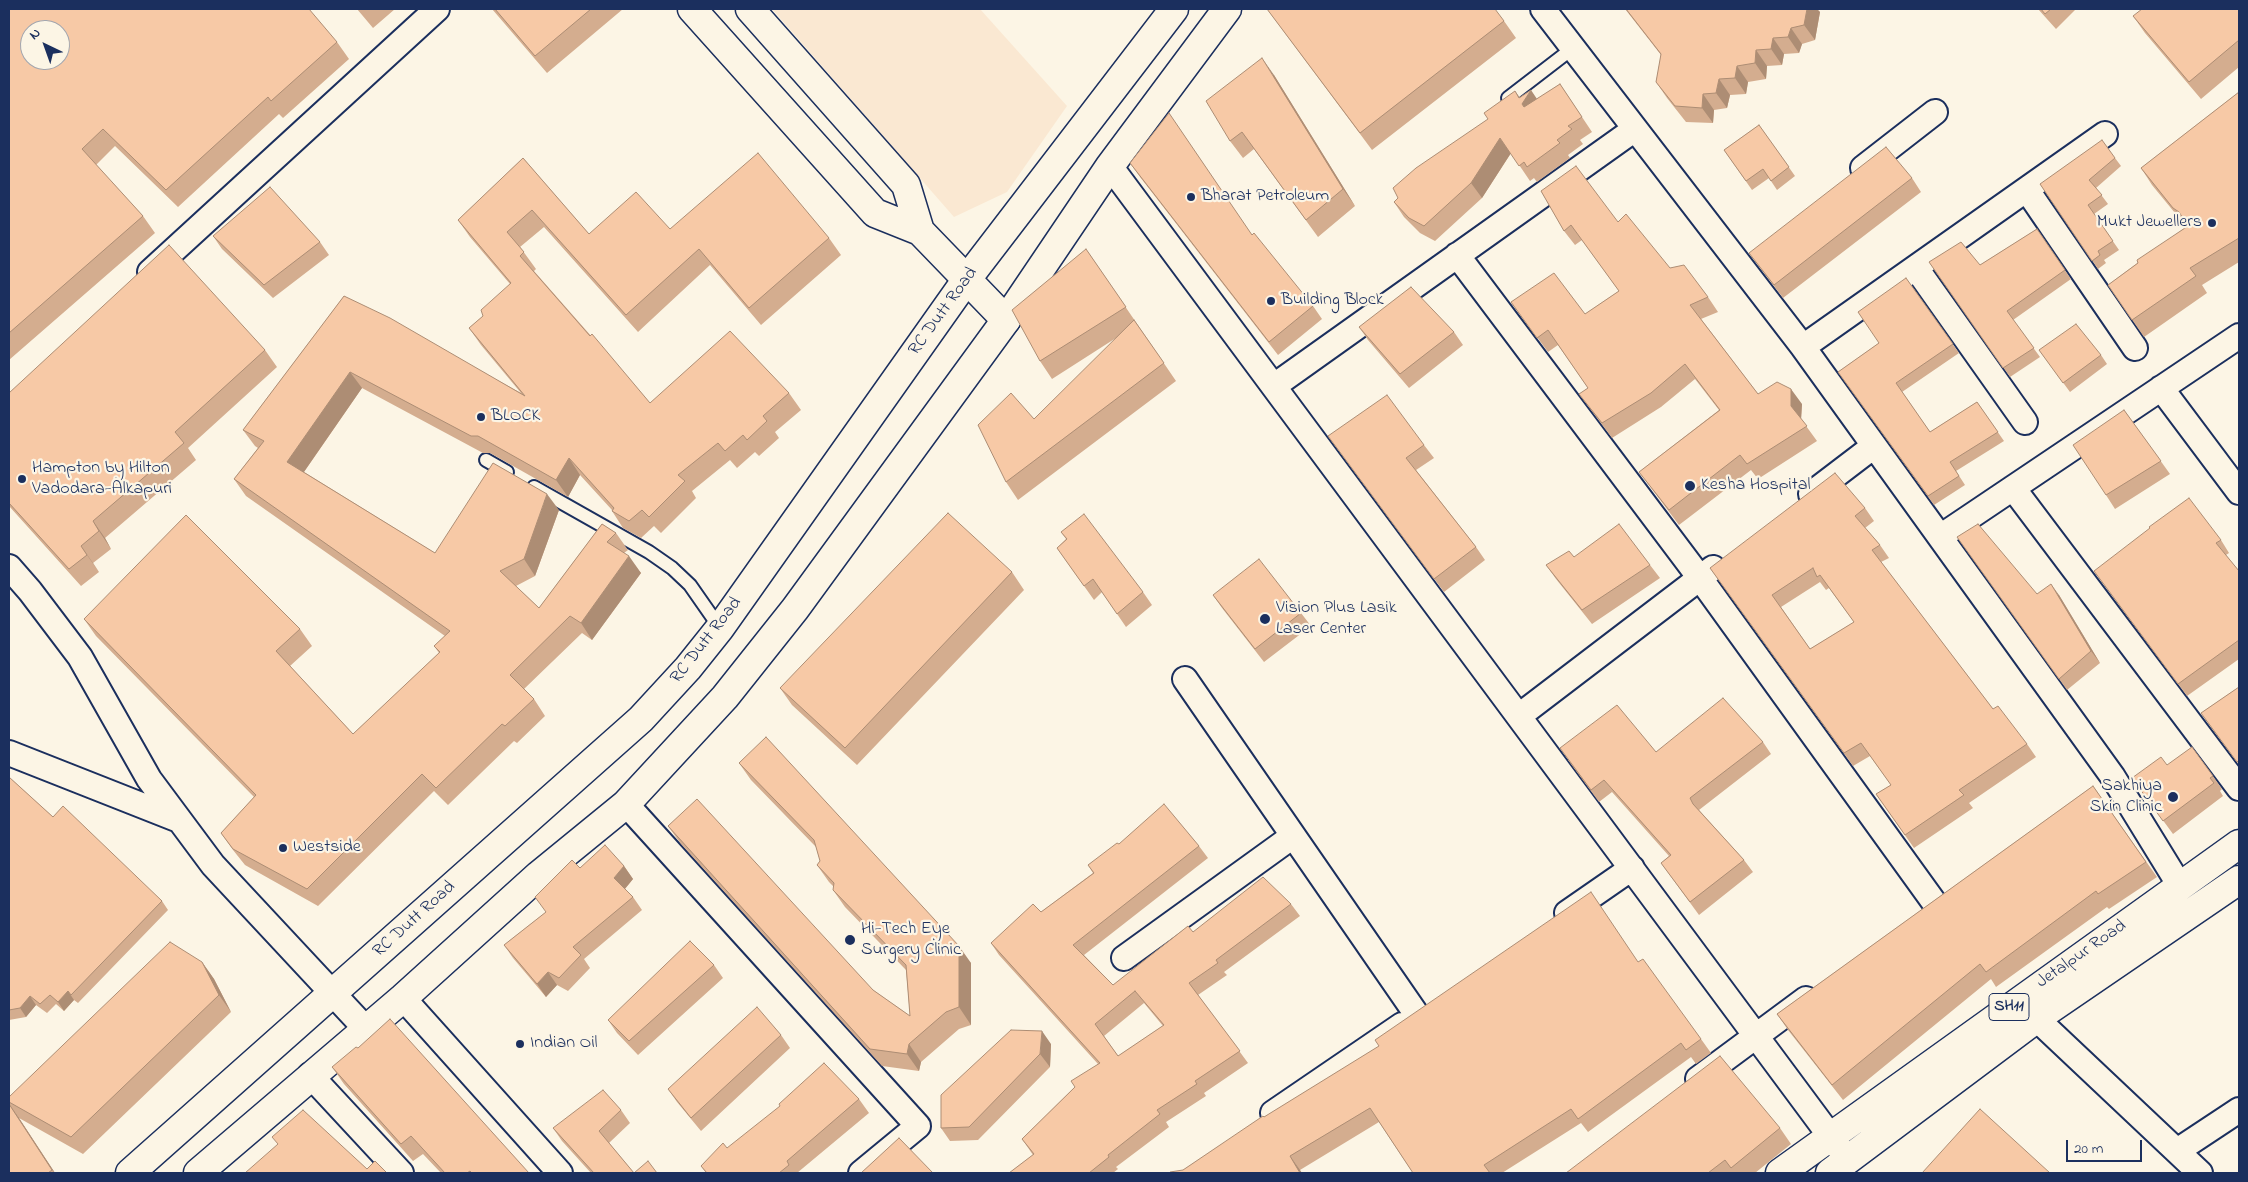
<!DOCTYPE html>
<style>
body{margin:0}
#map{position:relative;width:2248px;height:1182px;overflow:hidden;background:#fcf5e5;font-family:"Indie Flower",sans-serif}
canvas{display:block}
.frame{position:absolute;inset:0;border:10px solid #1b2f5e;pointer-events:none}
.north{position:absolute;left:20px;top:20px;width:50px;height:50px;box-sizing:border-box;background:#fcf5e5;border:1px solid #a2a6af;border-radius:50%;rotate:318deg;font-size:14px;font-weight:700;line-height:20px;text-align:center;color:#1b2f5e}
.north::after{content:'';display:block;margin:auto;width:18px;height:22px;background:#1b2f5e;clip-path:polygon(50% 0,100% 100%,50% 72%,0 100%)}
.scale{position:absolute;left:2066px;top:1140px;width:76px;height:22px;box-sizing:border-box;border:2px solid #1b2f5e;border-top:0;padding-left:6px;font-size:15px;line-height:18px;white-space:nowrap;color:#1b2f5e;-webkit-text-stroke:4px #fcf5e5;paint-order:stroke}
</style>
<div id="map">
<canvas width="2248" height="1182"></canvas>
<div class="frame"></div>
<div class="north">N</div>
<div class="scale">20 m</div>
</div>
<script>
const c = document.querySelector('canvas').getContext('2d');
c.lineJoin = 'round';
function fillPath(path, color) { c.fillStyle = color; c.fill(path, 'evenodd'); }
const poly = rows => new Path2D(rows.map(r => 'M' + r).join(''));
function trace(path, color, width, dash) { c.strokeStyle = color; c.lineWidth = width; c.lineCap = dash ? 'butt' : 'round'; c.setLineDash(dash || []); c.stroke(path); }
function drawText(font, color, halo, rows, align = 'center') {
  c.font = font + ' "Indie Flower",sans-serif'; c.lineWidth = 4.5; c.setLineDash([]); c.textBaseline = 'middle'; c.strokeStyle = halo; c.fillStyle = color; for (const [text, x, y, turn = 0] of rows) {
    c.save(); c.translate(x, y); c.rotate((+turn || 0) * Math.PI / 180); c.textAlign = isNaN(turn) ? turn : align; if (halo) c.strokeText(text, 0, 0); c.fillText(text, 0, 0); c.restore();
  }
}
fillPath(poly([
 [772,9,980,9,1067,106,1007,192,954,217]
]), '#fae8d2');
const service = poly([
 [1508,98,1573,48],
 [486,460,507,472],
 [534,487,649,552,672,568,690,585,720,628]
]);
const minor = poly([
 [1543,9,1803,347,2113,777,2180,886],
 [1110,166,1848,1160],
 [1863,168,1935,112],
 [2027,190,2135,348],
 [1457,255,1700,578,1936,905],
 [1916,268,2025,422],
 [150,272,437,9],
 [1803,347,2105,134],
 [1274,386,1635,129],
 [2161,388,2239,492],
 [2013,488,2239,788],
 [1811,494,1874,446],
 [1940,537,2239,336],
 [9,567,30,591,80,657,149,779,213,865,365,1028],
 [1185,679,1417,1015],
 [1519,716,1713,568],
 [9,753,179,820],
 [626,804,918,1126,861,1173],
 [1567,913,1632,868],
 [1124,958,1293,836],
 [403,998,560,1173],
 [2023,1006,2200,1173],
 [310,1075,401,1173],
 [1698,1079,1806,999],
 [1273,1113,1402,1025],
 [2177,1151,2239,1110]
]);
const tertiary = poly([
 [692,9,875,213,920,231,1006,320],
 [750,9,906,185,920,231]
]);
const secondary = poly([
 [130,1173,641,719,688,668,720,628,967,279,1174,9],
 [198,1173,403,998,539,875,626,804,725,697,795,609,1006,320,1110,166,1227,9]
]);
const primary = poly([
 [1780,1173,2239,844],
 [1830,1173,2037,1018,2239,880]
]);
trace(service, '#1b2f5e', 16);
trace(minor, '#1b2f5e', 28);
trace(tertiary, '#1b2f5e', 31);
trace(secondary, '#1b2f5e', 31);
trace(primary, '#1b2f5e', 31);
trace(service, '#fcf5e5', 12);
trace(minor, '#fcf5e5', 24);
trace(tertiary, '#fcf5e5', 28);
trace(secondary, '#fcf5e5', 28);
trace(primary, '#fcf5e5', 28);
fillPath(poly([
 [9,9,337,42,349,59,283,118,279,114,178,207,115,146,96,165,143,216,155,233,9,360],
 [357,9,395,9,373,28],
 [492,9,623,9,547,73],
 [1267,9,1504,21,1516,38,1372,150],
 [1625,9,1817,9,1820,12,1815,40,1802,44,1799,53,1784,54,1782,65,1767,66,1766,79,1748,82,1746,94,1730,95,1727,108,1714,110,1713,123,1686,122,1667,98,1656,82,1661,55],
 [2038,9,2076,9,2056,29],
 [2239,9,2239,67,2201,99,2145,33,2133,16],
 [1274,75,1355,206,1318,237,1254,149,1243,158,1230,141],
 [1560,84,1592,132,1580,140,1583,144,1568,155,1570,158,1537,182,1534,178,1530,181,1511,153,1482,198,1435,241,1420,233,1404,217,1394,202,1520,98,1537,99],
 [2239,92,2239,262,2202,285,2207,293,2144,337,2108,285,2187,226,2184,224,2152,185,2141,168],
 [1759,125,1795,176,1777,190,1769,178,1752,190,1724,150],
 [523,158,589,234,670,229,829,238,841,255,761,325,710,265,638,332,544,227,520,247,536,269,534,271,650,403,789,393,801,410,775,432,779,438,759,456,755,452,737,468,730,460,692,491,696,498,661,533,654,526,641,538,623,528,612,511,612,510,580,475,568,497,490,453,483,453,362,388,304,472,435,553,559,510,535,576,516,586,539,608,602,524,616,533,628,550,624,553,641,573,592,640,582,633,524,689,534,699,545,716,517,743,514,741,448,805,434,791,318,906,245,865,233,850,221,833,254,797,96,636,84,619,300,629,312,646,290,666,353,734,439,653,434,646,445,636,246,496,234,479,258,448,255,446,243,430,344,296,521,393,481,345,469,328,483,316,510,284,470,237,458,220],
 [2115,158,2121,166,2096,188,2108,204,2094,214,2119,250,2104,260,2106,263,2098,269,2040,184],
 [1130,163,1252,235,1313,306,1322,319,1278,355,1140,177],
 [1912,178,1921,192,1783,298,1749,253],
 [1541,191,1618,222,1670,268,1708,297,1718,312,1701,319,1758,394,1802,404,1801,419,1817,441,1758,479,1751,470,1679,525,1639,472,1719,410,1695,379,1661,407,1612,438,1579,394,1588,388,1558,345,1548,352,1511,302,1585,314,1619,291,1582,240,1575,245,1564,231],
 [2037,229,2071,279,2013,320,2040,357,2010,377,1929,262,1980,265],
 [213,236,320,242,329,255,273,298,222,249],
 [1086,249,1176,381,1018,500,1006,482,1116,338,1052,379,1040,361],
 [1906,278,1959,353,1902,392,1930,432,1977,402,2004,441,1956,471,1965,485,1934,505,1838,372,1879,343],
 [1359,327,1454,332,1463,345,1409,388,1368,340],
 [265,350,277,367,188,448,196,460,105,538,111,549,93,563,99,572,81,586,9,506,9,393],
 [2039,350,2101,355,2107,364,2070,392],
 [2124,410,2170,474,2115,509,2106,495],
 [1328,436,1424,445,1434,458,1416,470,1476,547,1485,560,1444,592],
 [1865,508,1874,521,1865,528,1880,545,1889,558,1881,562,1993,709,2027,744,2036,757,1969,803,1973,808,1914,848,1876,794,1891,785,1870,756,1853,766,1710,568],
 [1820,582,1826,590,1829,588,1854,622,1810,649,1781,607],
 [1061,532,1143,592,1152,605,1126,627,1102,592,1094,600,1057,548,1066,539],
 [1957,537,2037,594,2059,595,2100,663,2067,690],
 [2221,540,2229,553,2226,555,2239,571,2239,659,2187,696,2094,571],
 [1574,557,1650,565,1660,578,1592,624,1556,579,1546,565],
 [1012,572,1024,590,857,765,792,705,780,688],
 [1213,595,1301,613,1311,626,1264,662,1222,608],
 [2239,687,2239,765,2201,713],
 [1763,742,1771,754,1699,810,1744,860,1753,872,1699,915,1661,863,1669,856,1612,792,1599,802,1568,760],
 [739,763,971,963,971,1025,959,1029,921,1062,919,1071,882,1066,681,844,668,826,873,990,910,1016,906,970,845,907,833,890,834,887,829,882,817,865,820,861,816,847,751,780],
 [2167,765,2213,776,2222,789,2220,791,2223,796,2173,834,2132,778],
 [9,777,53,817,162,901,168,910,78,1003,74,1000,64,1011,56,1004,47,1013,36,1005,26,1017,9,1020],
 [2093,786,2157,877,2109,909,2107,907,1996,987,1991,979,1843,1100,1788,1030,1777,1014],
 [1119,844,1199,846,1208,858,1084,955,1113,985,1193,932,1291,904,1300,916,1224,972,1227,975,1198,995,1248,1063,1204,1093,1206,1096,1166,1122,1169,1127,1116,1167,1118,1169,1113,1173,1009,1173,1033,1155,1022,1139,1098,1064,999,955,991,943,1041,912,1093,873,1088,865],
 [1144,1003,1163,1026,1118,1056,1104,1036],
 [624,866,633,879,625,889,633,897,642,910,584,959,590,968,568,991,557,985,546,997,513,958,504,945,546,912,580,868],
 [202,962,214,979,231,1012,83,1154,19,1118,55,1173,9,1173,9,1097],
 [1639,962,1701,1039,1711,1053,1696,1064,1691,1057,1588,1132,1581,1123,1502,1173,1413,1173,1379,1122,1300,1170,1183,1170,1264,1117],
 [714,965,723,978,638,1055,617,1033,608,1020],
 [781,1035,790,1048,701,1131,677,1102,668,1089],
 [1051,1044,1050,1067,978,1140,950,1141,941,1128],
 [332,1067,529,1173,441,1173,423,1154,413,1161,344,1084],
 [859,1099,869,1113,797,1173,706,1173,701,1166,727,1148],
 [621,1110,630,1123,609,1143,634,1173,591,1173,562,1141,553,1128],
 [1780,1128,1791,1144,1755,1173,1566,1173]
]), '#d4ad8f');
fillPath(poly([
 [1807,9,1817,9,1820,12,1815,40,1804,25],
 [1791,28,1802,44,1799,53,1788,37],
 [1773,38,1784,54,1782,65,1771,49],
 [1756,50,1767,66,1766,79,1755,63],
 [1262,58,1274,75,1355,206,1343,189],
 [1737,66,1748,82,1746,94,1735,78],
 [1719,79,1730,95,1727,108,1716,93],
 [1531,90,1541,105,1524,107,1515,91,1523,102],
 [1703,94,1714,110,1713,123,1702,108],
 [1500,138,1511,153,1482,198,1471,183],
 [350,372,362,388,299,479,287,462],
 [1791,389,1802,404,1801,420,1791,406],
 [569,458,580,475,568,497,556,480],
 [547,494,559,510,535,576,524,559],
 [93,521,105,538,111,549,99,531],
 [81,546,93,563,99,572,87,555],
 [629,556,641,573,592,640,581,623],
 [2051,584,2059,595,2100,663,2091,651],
 [624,866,633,879,623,891,614,878],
 [959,946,971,963,971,1025,959,1007],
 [202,962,214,979,231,1012,219,995],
 [548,972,557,985,546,997,537,984],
 [68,991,74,1000,64,1011,58,1002],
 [30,996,36,1005,26,1017,20,1008],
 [1042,1031,1051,1044,1050,1067,1040,1054],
 [909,1044,921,1062,919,1071,907,1054],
 [9,1104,19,1118,55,1173,52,1170],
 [1290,1156,1300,1170,1302,1173,1300,1173]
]), '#ad8d74');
const building = poly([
 [9,9,309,9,337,42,271,101,268,97,166,190,103,129,82,149,143,216,9,333,9,9],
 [30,30,60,30,60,60,30,60,30,30],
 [495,9,591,9,535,56,495,9],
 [1267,9,1495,9,1504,21,1360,133,1267,9],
 [1626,9,1807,9,1804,25,1791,28,1788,37,1773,38,1771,49,1756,50,1755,63,1737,66,1735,78,1719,79,1716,93,1703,94,1702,108,1675,106,1656,82,1661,54,1626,9],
 [2041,9,2051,9,2045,14,2041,9],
 [2142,9,2239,9,2239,40,2189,82,2133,16,2142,9],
 [1262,58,1343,189,1306,220,1242,132,1230,141,1206,101,1262,58],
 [1560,84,1582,117,1568,126,1572,129,1557,140,1560,143,1527,167,1524,162,1519,166,1500,138,1471,183,1424,226,1409,218,1394,202,1398,198,1393,188,1416,168,1488,119,1484,113,1515,91,1519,98,1531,90,1522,104,1524,107,1560,84],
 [2239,92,2239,238,2190,268,2196,276,2132,320,2108,285,2138,263,2137,260,2188,226,2179,212,2173,208,2141,168,2239,92],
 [1169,113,1252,235,1254,233,1313,306,1269,342,1130,163,1169,113],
 [1759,125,1789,167,1771,181,1763,169,1746,181,1724,150,1759,125],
 [2102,140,2115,158,2089,180,2102,195,2088,205,2113,241,2098,251,2100,255,2092,261,2040,184,2102,140],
 [1886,147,1912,178,1774,285,1749,253,1886,147],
 [758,153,829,238,749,308,699,249,626,315,532,210,507,232,524,252,520,256,590,336,592,334,650,403,730,331,789,393,763,416,767,421,747,440,743,435,725,451,718,443,678,475,685,481,649,517,642,510,629,521,612,511,614,508,569,458,556,480,478,436,471,436,350,372,287,462,435,553,493,463,547,494,524,559,500,571,539,608,602,524,616,533,607,542,629,556,581,623,570,616,510,675,534,699,505,726,502,724,436,788,422,774,307,889,233,849,221,833,256,795,84,619,186,515,300,629,276,651,353,734,440,652,434,646,450,631,234,479,264,441,243,430,344,296,390,318,525,396,469,328,483,316,481,310,511,283,458,220,523,158,589,234,636,192,670,229,758,153],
 [1576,166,1618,222,1626,214,1670,268,1684,265,1708,297,1690,305,1758,394,1777,382,1791,389,1791,406,1807,426,1747,464,1740,455,1669,510,1639,472,1720,410,1685,364,1651,393,1602,423,1579,394,1588,388,1548,330,1537,338,1511,302,1554,273,1585,314,1619,291,1571,225,1564,231,1541,191,1576,166],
 [270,187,320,242,264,285,213,236,270,187],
 [2037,229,2065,270,2007,311,2034,348,2003,368,1929,262,1961,242,1980,265,2037,229],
 [169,245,265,350,175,432,184,443,93,521,99,531,81,546,87,555,69,569,9,503,9,393,169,245],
 [1086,249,1126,307,1040,361,1012,310,1086,249],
 [1906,278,1953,344,1896,383,1930,432,1977,402,1998,432,1950,462,1959,476,1928,496,1838,372,1879,343,1858,312,1906,278],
 [1411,287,1454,332,1400,374,1359,327,1411,287],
 [1134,320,1164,363,1006,482,978,425,1011,393,1034,419,1134,320],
 [2076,324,2101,355,2063,383,2039,350,2076,324],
 [1387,395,1424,445,1406,458,1476,547,1434,579,1328,436,1387,395],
 [2124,410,2161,461,2106,495,2073,445,2124,410],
 [1835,473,1865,508,1855,516,1880,545,1872,550,1993,709,1998,706,2027,744,1959,790,1964,795,1905,835,1876,794,1891,785,1861,743,1844,753,1710,568,1835,473],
 [1813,568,1817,577,1820,575,1854,622,1810,649,1772,595,1813,568],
 [2189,498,2221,540,2216,543,2239,571,2239,640,2178,684,2094,571,2150,528,2149,527,2189,498],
 [948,513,1012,572,845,748,780,688,948,513],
 [1084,514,1143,592,1117,614,1093,579,1084,586,1057,548,1067,539,1061,532,1084,514],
 [1619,524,1650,565,1582,610,1546,565,1569,551,1574,557,1619,524],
 [1978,524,2037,594,2051,584,2091,651,2059,679,1957,537,1978,524],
 [1259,559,1301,613,1255,649,1213,595,1259,559],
 [2239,687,2239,760,2237,762,2201,713,2239,687],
 [1723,698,1763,742,1690,798,1693,804,1744,860,1690,902,1661,863,1671,855,1604,780,1591,790,1560,748,1617,705,1656,752,1723,698],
 [766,737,959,946,959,1007,946,1012,909,1044,907,1054,870,1049,668,826,697,799,873,990,910,1016,906,965,833,890,834,883,817,865,820,861,814,840,739,763,766,737],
 [2192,747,2213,776,2210,778,2214,783,2163,821,2132,778,2161,757,2167,765,2192,747],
 [9,777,53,817,63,806,162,901,71,995,68,991,58,1002,50,995,40,1004,30,996,20,1008,9,1010,9,777],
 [2093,786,2146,862,2098,894,2096,891,1986,972,1980,964,1832,1085,1777,1014,2093,786],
 [1164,804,1199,846,1073,945,1113,985,1188,926,1193,932,1263,877,1291,904,1216,960,1218,963,1189,983,1240,1051,1195,1081,1197,1084,1157,1110,1160,1114,1108,1155,1109,1157,1089,1173,1009,1173,1034,1154,1022,1139,1075,1087,1071,1081,1100,1063,991,943,1033,904,1041,912,1094,873,1088,865,1117,843,1119,844,1164,804],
 [1135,991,1164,1025,1118,1056,1095,1024,1135,991],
 [605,845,624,866,614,878,633,897,573,947,581,955,559,978,548,972,537,984,504,945,546,912,535,897,572,860,580,868,605,845],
 [1591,892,1638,962,1643,959,1701,1039,1686,1050,1681,1043,1578,1119,1571,1109,1484,1165,1490,1173,1413,1173,1370,1108,1290,1156,1300,1173,1171,1173,1170,1172,1183,1170,1263,1116,1264,1117,1379,1046,1375,1040,1591,892],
 [690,941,714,965,629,1041,608,1020,690,941],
 [170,942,202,962,219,995,71,1137,9,1102,9,1097,170,942],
 [757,1007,781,1035,691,1118,668,1089,757,1007],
 [390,1019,529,1173,472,1173,470,1171,467,1173,445,1173,411,1136,401,1144,332,1067,356,1047,358,1048,390,1019],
 [1011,1030,1042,1031,1040,1054,969,1127,941,1128,941,1095,1011,1030],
 [1720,1056,1780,1128,1731,1168,1725,1160,1708,1173,1566,1173,1720,1056],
 [824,1063,859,1099,787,1161,789,1165,779,1173,707,1173,701,1166,723,1143,727,1148,780,1106,779,1104,824,1063],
 [603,1090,621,1110,599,1131,634,1173,594,1173,553,1128,603,1090],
 [9,1104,52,1170,48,1173,9,1173,9,1104],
 [1980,1109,2050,1173,1922,1173,1980,1109],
 [303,1110,367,1169,375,1161,387,1173,245,1173,278,1144,272,1137,303,1110],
 [899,1138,933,1173,861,1173,899,1138],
 [648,1161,657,1173,634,1173,648,1161]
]);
fillPath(building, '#f7c9a6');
trace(building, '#ad8d74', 1);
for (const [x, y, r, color] of [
 [1191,197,5,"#1b2f5e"],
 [2212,223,5,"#1b2f5e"],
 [1271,301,5,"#1b2f5e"],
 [481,417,5,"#1b2f5e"],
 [22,479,5,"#1b2f5e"],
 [1690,486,6,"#1b2f5e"],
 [1265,619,6,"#1b2f5e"],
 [2173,797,6,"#1b2f5e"],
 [283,848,5,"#1b2f5e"],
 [850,940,6,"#1b2f5e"],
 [520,1044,5,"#1b2f5e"]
]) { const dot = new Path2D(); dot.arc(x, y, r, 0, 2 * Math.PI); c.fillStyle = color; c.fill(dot); trace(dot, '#fcf5e5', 2); }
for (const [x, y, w] of [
 [2009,1007,40]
]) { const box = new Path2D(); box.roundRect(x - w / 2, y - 13.5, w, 27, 4); c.fillStyle = '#fcf5e5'; c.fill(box); trace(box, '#1b2f5e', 1); }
drawText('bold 16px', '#1b2f5e', null, [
 ["SH11",2009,1007]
]);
drawText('18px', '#1b2f5e', '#fcf5e5', [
 ["Bharat Petroleum",1201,197],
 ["Mukt Jewellers",2202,223,"right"],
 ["Building Block",1281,301],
 ["BLOCK",491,417],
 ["Hampton by Hilton",32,469],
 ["Vadodara-Alkapuri",32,490],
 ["Kesha Hospital",1701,486],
 ["Vision Plus Lasik",1276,609],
 ["Laser Center",1276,630],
 ["Sakhiya",2162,787,"right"],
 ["Skin Clinic",2162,808,"right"],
 ["Westside",293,848],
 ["Hi-Tech Eye",861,930],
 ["Surgery Clinic",861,951],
 ["Indian Oil",530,1044]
], 'left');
drawText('18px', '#1b2f5e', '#fcf5e5', [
 ["RC Dutt Road",944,312,-54],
 ["RC Dutt Road",707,641,-52],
 ["RC Dutt Road",415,920,-42],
 ["Jetalpur Road",2082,955,-35]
]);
</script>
